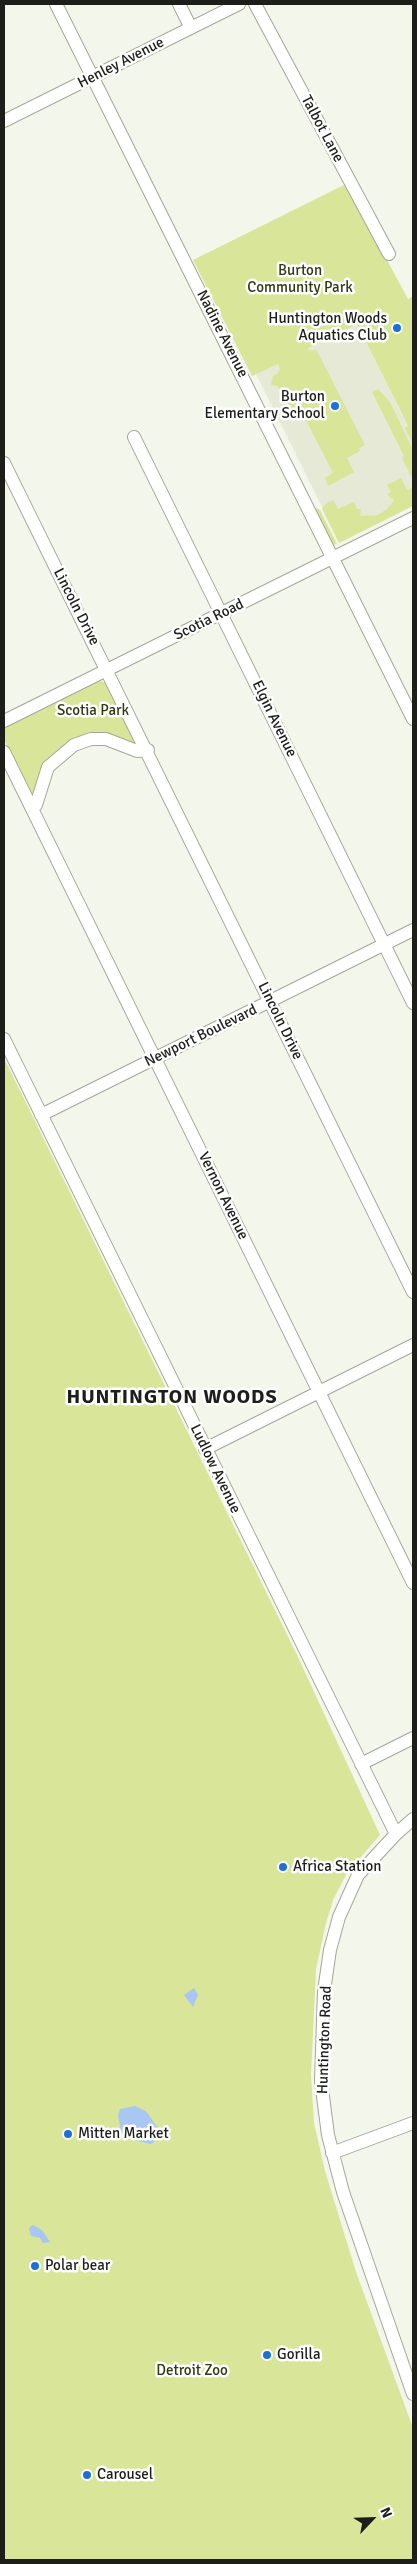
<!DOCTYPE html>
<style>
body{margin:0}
#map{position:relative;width:417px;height:2564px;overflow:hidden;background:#f3f6ea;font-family:Signika,sans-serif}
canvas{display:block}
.frame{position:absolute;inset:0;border:5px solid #1d1e1a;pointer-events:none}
.north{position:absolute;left:347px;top:2494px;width:50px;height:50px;-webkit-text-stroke:4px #fff;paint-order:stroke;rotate:66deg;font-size:14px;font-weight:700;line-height:20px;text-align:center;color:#1d1e1a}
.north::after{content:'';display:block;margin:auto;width:18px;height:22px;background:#1d1e1a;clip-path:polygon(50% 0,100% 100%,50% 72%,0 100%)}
</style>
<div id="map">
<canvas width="417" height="2564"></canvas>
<div class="frame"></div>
<div class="north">N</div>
</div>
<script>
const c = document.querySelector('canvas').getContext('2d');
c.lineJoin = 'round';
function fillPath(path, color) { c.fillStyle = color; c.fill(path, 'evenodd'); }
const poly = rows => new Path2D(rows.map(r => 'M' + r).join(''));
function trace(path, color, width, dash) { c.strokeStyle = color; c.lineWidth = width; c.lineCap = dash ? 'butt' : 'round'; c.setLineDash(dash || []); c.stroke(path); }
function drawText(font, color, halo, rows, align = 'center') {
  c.font = font + ' Signika,sans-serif'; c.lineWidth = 5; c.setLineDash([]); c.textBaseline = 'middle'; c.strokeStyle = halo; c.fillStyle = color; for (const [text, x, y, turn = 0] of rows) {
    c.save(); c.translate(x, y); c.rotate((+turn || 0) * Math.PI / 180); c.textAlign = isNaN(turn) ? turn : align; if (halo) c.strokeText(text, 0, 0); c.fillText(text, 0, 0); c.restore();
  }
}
fillPath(poly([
 [357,324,413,437,413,504,339,541,256,374]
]), '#e5e9d6');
fillPath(poly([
 [346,184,408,299,413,296,413,444,405,428,408,426,357,324,307,349,311,351,316,349,365,445,359,448,360,451,347,458,354,472,328,486,325,478,333,473,303,414,295,417,282,391,277,386,271,385,273,376,277,374,280,369,278,364,252,376,193,260],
 [378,389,390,402,412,448,413,480,402,458,404,456,372,392],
 [401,478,407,490,413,487,413,506,339,543,322,509,324,505,333,500,338,509,354,502,357,509,361,509,360,516,378,515,387,509,394,500,388,496,387,494,391,492,387,485],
 [317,508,320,510,337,544,333,545,315,509],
 [100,681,109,684,135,742,133,744,79,740,34,793,31,793,4,740,4,728],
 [4,1058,297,1655,380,1835,347,1873,333,1900,326,1923,316,1969,311,2075,314,2123,325,2171,356,2272,413,2428,413,2560,4,2560]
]), '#d9e598');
fillPath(poly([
 [194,1988,198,1995,193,2007,184,1995],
 [135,2106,146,2111,157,2127,158,2136,153,2143,150,2144,127,2138,121,2132,118,2115,120,2109],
 [33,2225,42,2230,50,2242,43,2243,40,2238,31,2236,29,2228]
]), '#a8c7f2');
const minor = poly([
 [56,4,413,719],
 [179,4,191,28],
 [255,4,389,254],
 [4,121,239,4],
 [134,437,413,1003],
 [4,463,413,1292],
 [4,721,413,518],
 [4,752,413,1583],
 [32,809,36,805,48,767,74,745,91,739,106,739,137,751,148,750],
 [4,1039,396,1834],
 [41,1115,413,930],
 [205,1449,413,1345],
 [361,1764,413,1738],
 [413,1819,396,1834,358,1875,339,1917,330,1950,324,1991,321,2081,328,2135,343,2192,413,2394],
 [332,2153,413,2123]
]);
trace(minor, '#a4a69c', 14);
trace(minor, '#fff', 12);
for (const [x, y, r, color] of [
 [397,328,5,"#1c70da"],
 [335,406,5,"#1c70da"],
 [283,1867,5,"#1c70da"],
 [68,2134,5,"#1c70da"],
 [35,2266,5,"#1c70da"],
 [267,2355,5,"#1c70da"],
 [87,2475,5,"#1c70da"]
]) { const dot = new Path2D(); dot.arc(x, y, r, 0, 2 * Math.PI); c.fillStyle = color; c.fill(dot); trace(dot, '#fff', 2); }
drawText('15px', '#1d1e1a', '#fff', [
 ["Henley Avenue",121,63,-27],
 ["Talbot Lane",322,129,62],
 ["Nadine Avenue",222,334,63],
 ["Lincoln Drive",76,607,63],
 ["Scotia Road",209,620,-26],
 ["Elgin Avenue",274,719,64],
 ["Lincoln Drive",280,1021,64],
 ["Newport Boulevard",201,1036,-26],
 ["Vernon Avenue",223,1196,64],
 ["Ludlow Avenue",215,1469,64],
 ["Huntington Road",325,2040,-88]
]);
drawText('15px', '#333811', '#fff', [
 ["Burton",300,271],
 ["Community Park",300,288],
 ["Scotia Park",93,711],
 ["Detroit Zoo",192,2371]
]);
drawText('15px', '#1d1e1a', '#fff', [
 ["Huntington Woods",387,319,"right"],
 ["Aquatics Club",387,336,"right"],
 ["Burton",325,397,"right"],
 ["Elementary School",325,414,"right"],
 ["Africa Station",293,1867],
 ["Mitten Market",78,2134],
 ["Polar bear",45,2266],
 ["Gorilla",277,2355],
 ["Carousel",97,2475]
], 'left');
c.letterSpacing = '1px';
drawText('bold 20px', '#1d1e1a', '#fff', [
 ["HUNTINGTON WOODS",172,1398]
]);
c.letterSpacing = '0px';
</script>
